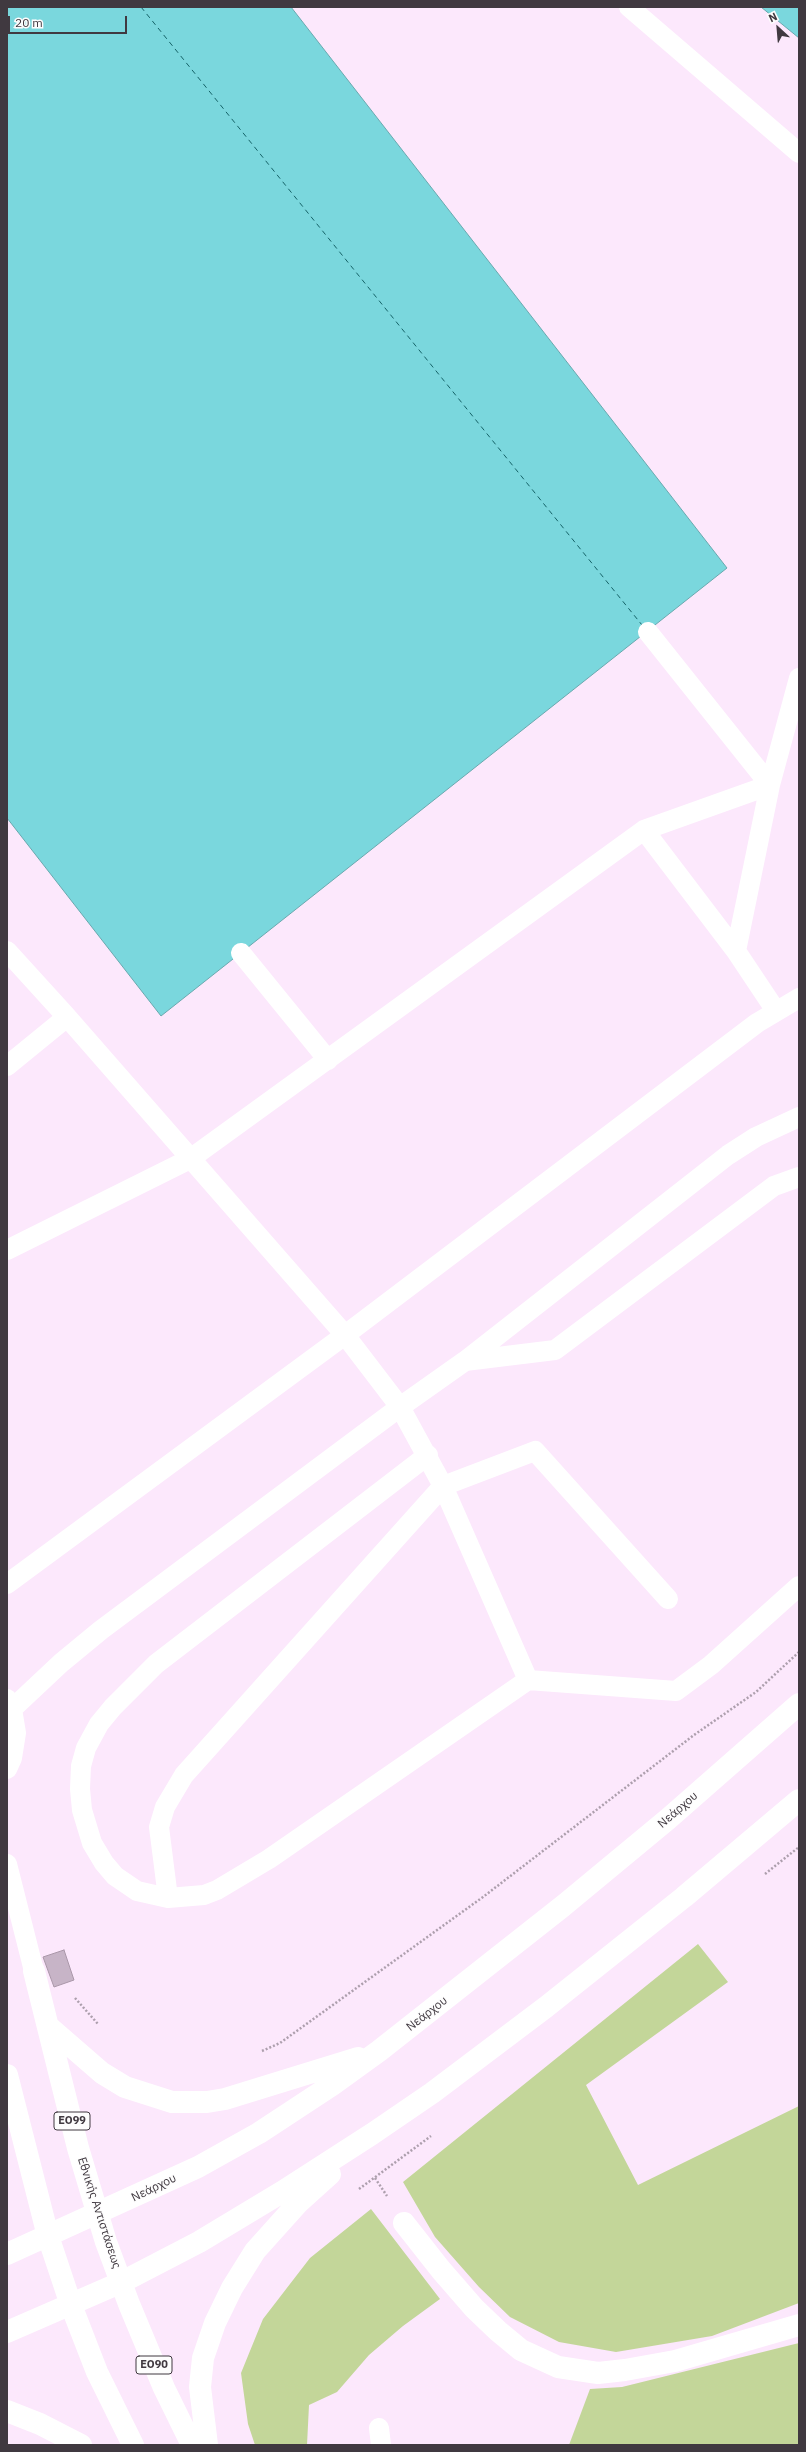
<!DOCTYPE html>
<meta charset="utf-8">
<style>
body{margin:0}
#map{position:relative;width:806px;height:2452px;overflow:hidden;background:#fce8fc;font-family:"IBM Plex Sans",sans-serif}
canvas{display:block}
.frame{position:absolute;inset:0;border:8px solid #403940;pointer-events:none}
.north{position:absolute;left:758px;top:8px;width:40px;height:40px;-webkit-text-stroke:3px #fdfdfd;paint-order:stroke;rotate:334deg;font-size:11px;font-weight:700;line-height:16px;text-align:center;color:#403940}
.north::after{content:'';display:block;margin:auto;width:14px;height:18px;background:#403940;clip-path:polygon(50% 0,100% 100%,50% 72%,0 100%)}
.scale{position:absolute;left:8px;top:16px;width:119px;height:18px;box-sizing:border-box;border:2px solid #403940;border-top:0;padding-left:5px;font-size:12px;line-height:14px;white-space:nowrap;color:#403940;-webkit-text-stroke:3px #fdfdfd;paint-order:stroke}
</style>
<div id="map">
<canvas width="806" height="2452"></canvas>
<div class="frame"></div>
<div class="north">N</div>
<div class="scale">20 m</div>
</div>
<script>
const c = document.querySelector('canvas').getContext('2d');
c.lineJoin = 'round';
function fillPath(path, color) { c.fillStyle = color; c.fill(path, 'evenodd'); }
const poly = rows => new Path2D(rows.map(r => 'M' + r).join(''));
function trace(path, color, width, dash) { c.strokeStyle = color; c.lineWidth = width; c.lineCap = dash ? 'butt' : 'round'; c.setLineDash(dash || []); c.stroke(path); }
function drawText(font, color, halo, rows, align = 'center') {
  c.font = font + ' "IBM Plex Sans",sans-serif'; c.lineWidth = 3; c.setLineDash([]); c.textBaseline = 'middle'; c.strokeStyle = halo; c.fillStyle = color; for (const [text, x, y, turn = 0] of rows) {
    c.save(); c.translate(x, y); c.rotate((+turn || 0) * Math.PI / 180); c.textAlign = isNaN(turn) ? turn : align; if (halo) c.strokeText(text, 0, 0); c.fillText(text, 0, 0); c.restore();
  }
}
fillPath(poly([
 [698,1944,728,1982,586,2085,638,2185,799,2106,799,2303,712,2336,616,2352,559,2342,510,2317,479,2287,435,2237,403,2182],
 [371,2209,440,2299,403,2326,369,2355,337,2392,309,2405,307,2445,255,2445,248,2424,241,2373,263,2319,310,2258],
 [799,2343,799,2445,569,2445,590,2389,622,2387]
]), '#c3d699');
const water = poly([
 [7,7,291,7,727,568,161,1016,7,818,7,7],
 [761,7,799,7,799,38,761,7]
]);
fillPath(water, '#7ad7dd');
trace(water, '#69a8ae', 1);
trace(poly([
 [141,7,642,625]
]), '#156368', 1, [5, 4]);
const building = poly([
 [64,1950,74,1980,54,1987,43,1957,64,1950]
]);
fillPath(building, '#c7b4c7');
trace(building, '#aa97a9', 1);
trace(poly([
 [765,1874,799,1847],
 [75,1998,98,2024],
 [262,2051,280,2043,483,1897,694,1735,756,1692,799,1652],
 [375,2178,387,2196],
 [359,2189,431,2136]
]), '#ad9fad', 2.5, [2, 2]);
trace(poly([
 [629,7,799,153],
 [648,632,770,785],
 [644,830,736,951],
 [7,951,67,1017],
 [241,953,328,1060],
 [776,1011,736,951,770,785,799,678],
 [7,1066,67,1017,345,1335,400,1407,443,1486,184,1775,165,1807,159,1827,168,1898],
 [7,1250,190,1159,644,830,770,785],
 [465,1361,555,1350,774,1186,799,1177],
 [428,1455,156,1664,113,1707,99,1724,86,1748,81,1766,80,1789,82,1810,92,1843,104,1863,115,1876,137,1891,168,1898,204,1895,217,1890,269,1859,528,1680],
 [7,1584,345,1335,757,1023,799,998],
 [668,1599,535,1451,443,1486,528,1680,676,1691,711,1665,799,1586],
 [7,1699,12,1709,16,1733,12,1758,7,1769],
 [12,1709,61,1663,101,1630,400,1407,465,1361,728,1155,756,1137,799,1117],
 [7,1864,34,1971],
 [379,2428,381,2445]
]), '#fff', 20);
trace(poly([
 [404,2223,441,2270,474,2308,498,2331,521,2350,558,2367,598,2373,625,2370,675,2361,799,2325]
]), '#fff', 22);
trace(poly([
 [34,1971,78,2148,106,2242,129,2304,164,2388,192,2445],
 [49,2027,102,2073,125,2087,172,2102,207,2102,225,2099,358,2058],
 [7,2075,48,2236,71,2305,97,2372,133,2445],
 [7,2254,198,2167,259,2133,332,2085,379,2051,563,1906,668,1819,799,1704],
 [7,2332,122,2282,199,2242,282,2192,372,2134,432,2093,546,2007,684,1897,799,1800],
 [7,2411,40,2424,81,2445],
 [207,2445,200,2387,203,2358,215,2323,232,2288,255,2251,299,2202,330,2174]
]), '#fff', 22);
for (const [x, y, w] of [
 [72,2121,36],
 [154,2365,36]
]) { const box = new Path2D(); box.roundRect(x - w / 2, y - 9, w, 18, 3); c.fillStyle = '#fdfdfd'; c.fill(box); trace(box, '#403940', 1); }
drawText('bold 11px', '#403940', null, [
 ["ΕΟ99",72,2121],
 ["ΕΟ90",154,2365]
]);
drawText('12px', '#403940', '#fdfdfd', [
 ["Νεάρχου",678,1810,-41],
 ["Νεάρχου",427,2014,-38],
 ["Νεάρχου",154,2188,-26],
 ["Εθνικής Αντιστάσεως",99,2213,72]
]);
</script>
